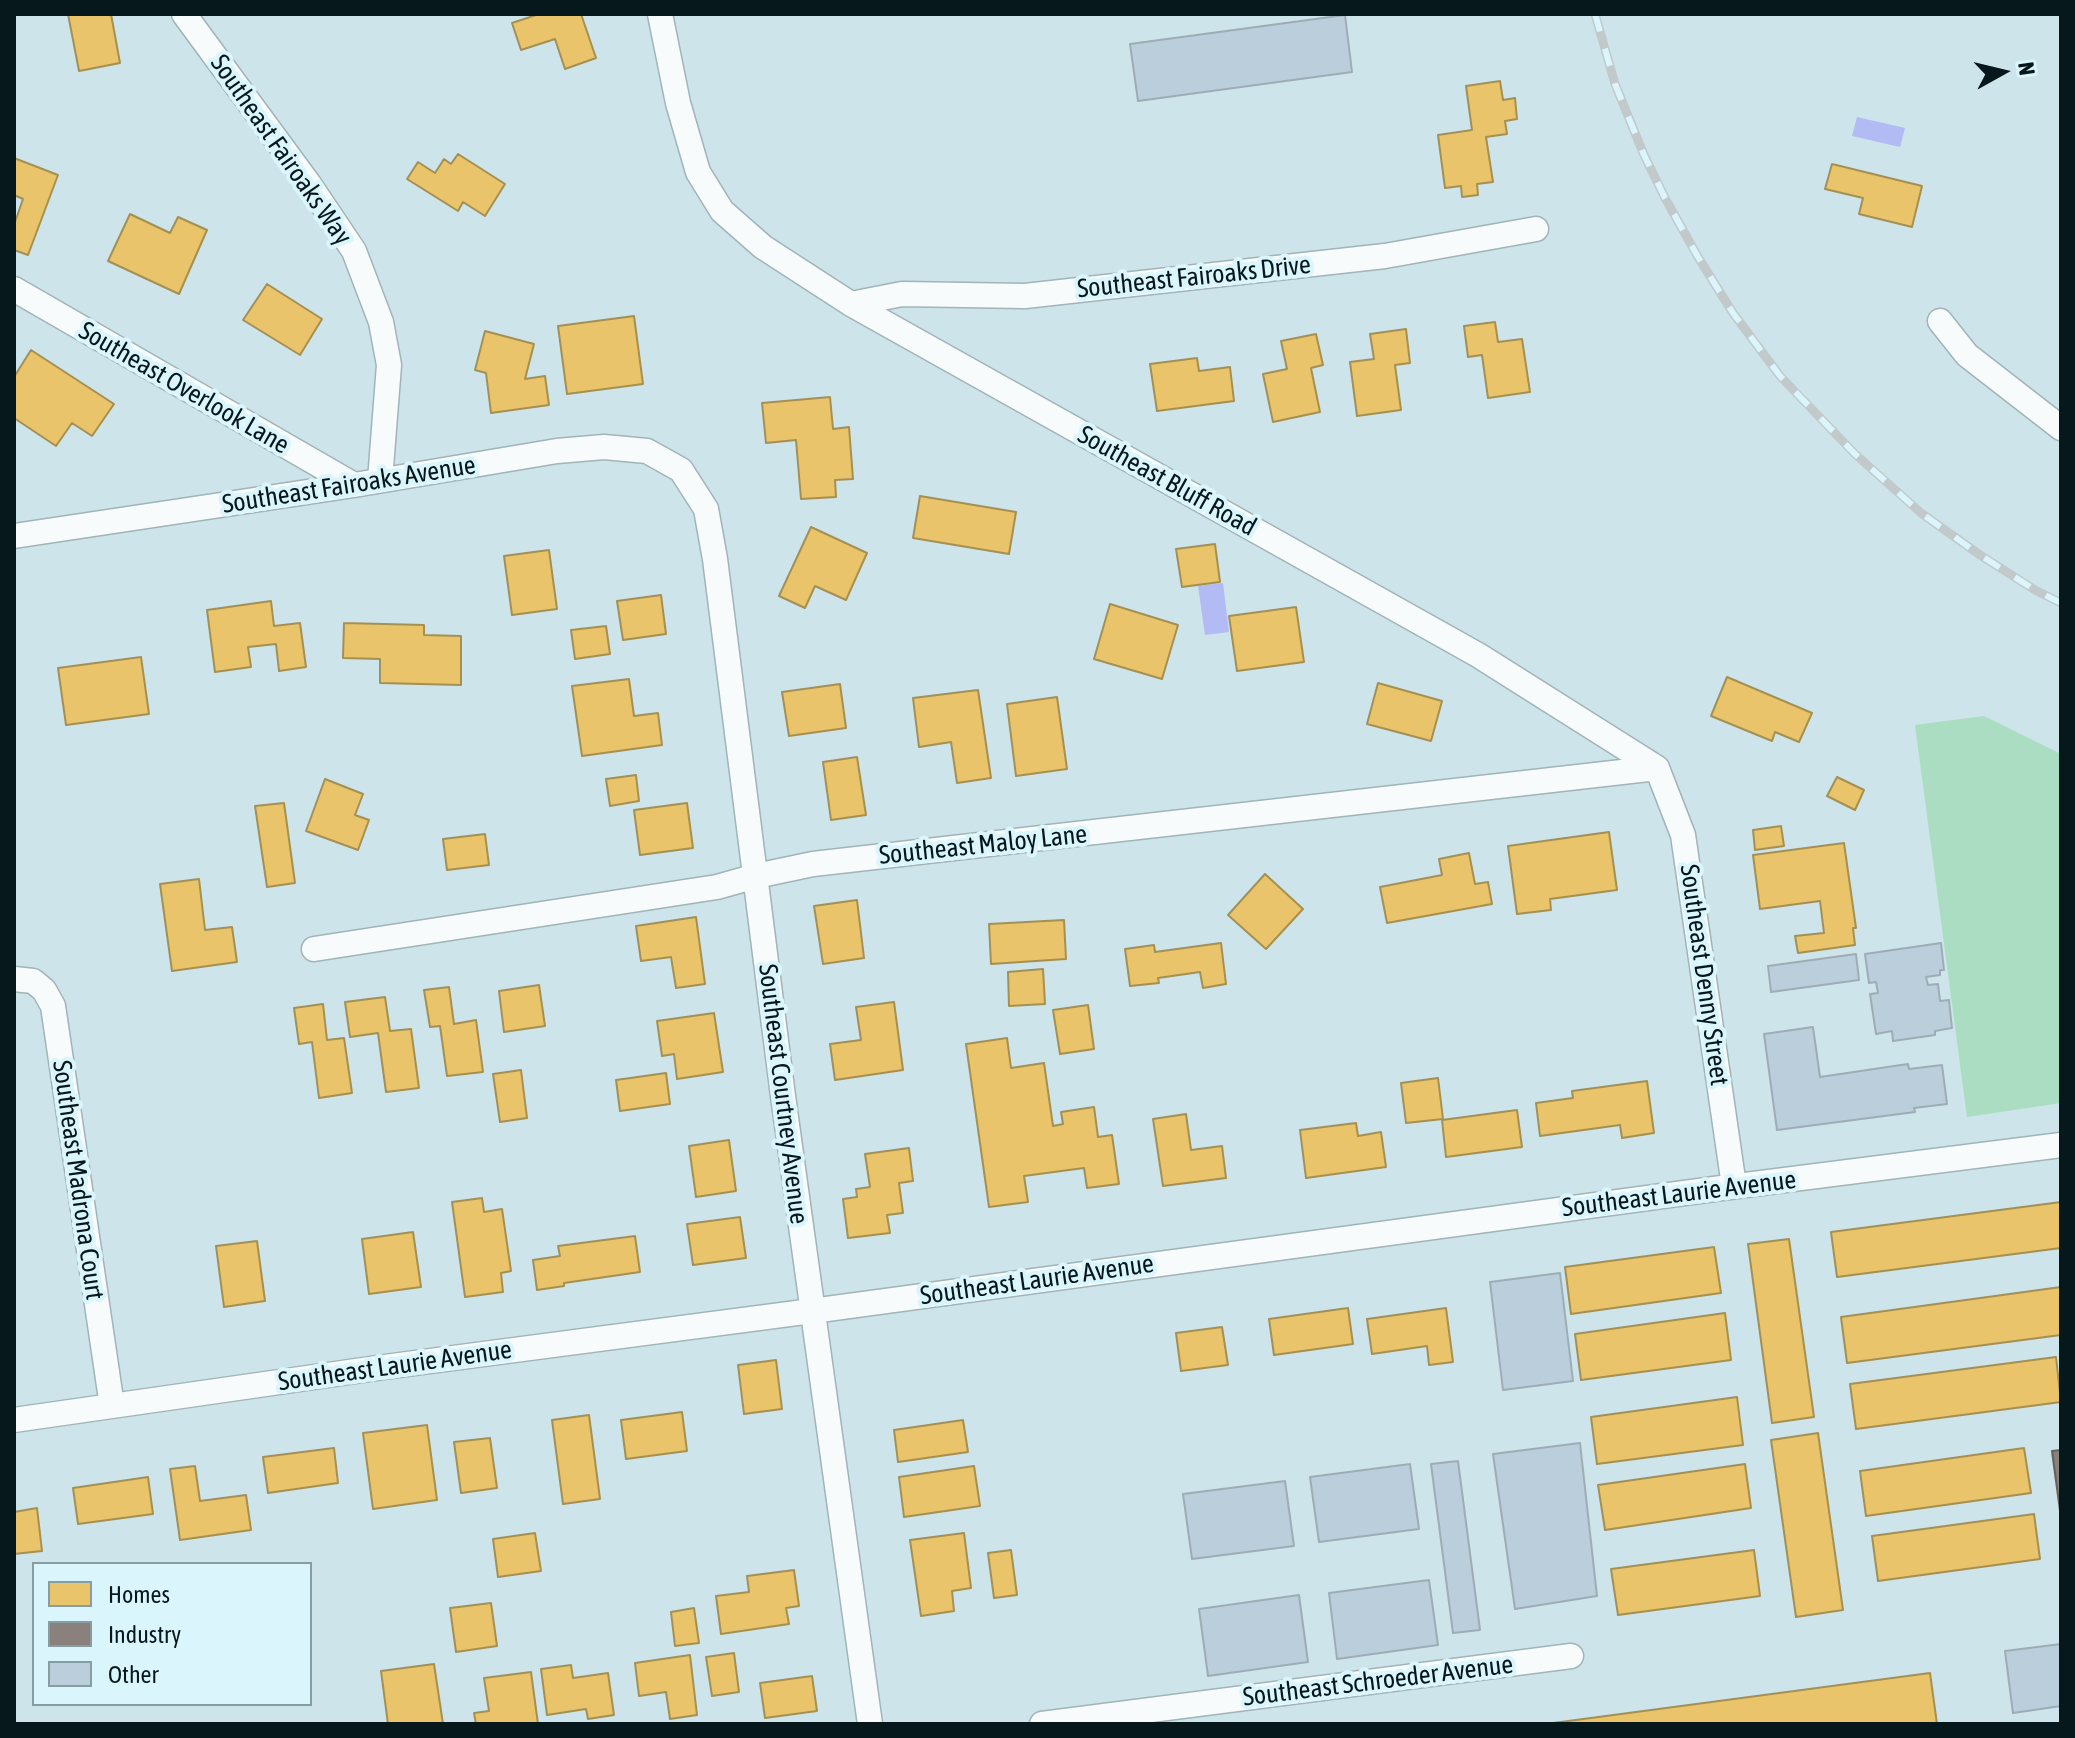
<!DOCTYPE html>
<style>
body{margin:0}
#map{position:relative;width:2075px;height:1738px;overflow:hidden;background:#cde4ea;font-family:"Asap Condensed",sans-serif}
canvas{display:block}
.frame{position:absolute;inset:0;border:16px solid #07181c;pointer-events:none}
.legend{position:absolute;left:32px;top:1562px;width:280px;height:144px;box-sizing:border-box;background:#dbf5fc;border:2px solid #869da2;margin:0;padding:10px 14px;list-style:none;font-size:24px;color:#07181c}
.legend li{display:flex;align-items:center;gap:16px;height:40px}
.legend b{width:40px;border:2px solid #869da2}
.north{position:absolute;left:1963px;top:32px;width:80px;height:80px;-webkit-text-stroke:6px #dbf5fc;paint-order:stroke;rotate:82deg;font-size:22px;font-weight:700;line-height:32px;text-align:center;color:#07181c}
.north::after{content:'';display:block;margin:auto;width:28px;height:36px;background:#07181c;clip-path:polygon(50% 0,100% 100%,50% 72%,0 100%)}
</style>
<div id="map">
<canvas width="2075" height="1738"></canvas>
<div class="frame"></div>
<ul class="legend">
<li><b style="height:22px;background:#e9c46a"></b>Homes</li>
<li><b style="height:22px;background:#8a817c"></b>Industry</li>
<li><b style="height:22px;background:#bacedc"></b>Other</li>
</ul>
<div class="north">N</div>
</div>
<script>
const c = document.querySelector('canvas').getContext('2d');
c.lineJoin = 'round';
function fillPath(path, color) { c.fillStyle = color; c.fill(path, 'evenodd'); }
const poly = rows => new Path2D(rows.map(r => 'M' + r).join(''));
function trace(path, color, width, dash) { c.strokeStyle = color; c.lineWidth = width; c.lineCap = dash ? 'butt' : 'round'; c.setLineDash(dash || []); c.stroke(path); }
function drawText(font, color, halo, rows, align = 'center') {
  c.font = font + ' "Asap Condensed",sans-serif'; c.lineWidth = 8; c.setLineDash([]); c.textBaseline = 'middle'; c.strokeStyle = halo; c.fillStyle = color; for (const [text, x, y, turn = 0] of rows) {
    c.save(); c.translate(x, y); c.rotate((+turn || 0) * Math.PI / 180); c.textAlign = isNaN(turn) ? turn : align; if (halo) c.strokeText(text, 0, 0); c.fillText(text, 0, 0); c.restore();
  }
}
fillPath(poly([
 [1984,716,2061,754,2061,1103,1967,1117,1915,725]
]), '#aaddc2');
fillPath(poly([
 [1857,117,1905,128,1900,147,1852,136],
 [1223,583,1229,632,1205,635,1198,586]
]), '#b2bbf4');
const homes = poly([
 [68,14,111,14,120,63,79,71,68,14],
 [539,14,581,14,596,58,565,69,555,39,521,50,512,23,539,14],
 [1500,81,1503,100,1515,98,1517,119,1505,121,1507,134,1486,137,1493,182,1477,184,1478,195,1462,197,1461,186,1445,188,1438,135,1472,130,1466,86,1500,81],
 [458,154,505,184,485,216,463,202,458,211,407,179,418,162,435,173,444,159,451,164,458,154],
 [14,158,58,175,28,255,14,250,14,225,23,199,14,195,14,158],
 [1832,164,1922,186,1912,227,1859,214,1863,198,1825,189,1832,164],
 [130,214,170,233,178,217,207,230,179,294,108,261,130,214],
 [267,284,322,319,300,355,243,320,267,284],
 [634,316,643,384,567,394,558,326,634,316],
 [1495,322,1498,342,1522,339,1530,392,1488,398,1482,355,1468,357,1464,326,1495,322],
 [1406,329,1410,363,1395,365,1401,410,1357,416,1350,362,1374,359,1370,334,1406,329],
 [485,331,534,344,525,379,545,376,549,405,491,413,486,373,475,370,485,331],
 [1316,334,1323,365,1311,368,1320,412,1273,422,1263,374,1287,369,1281,341,1316,334],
 [31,350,114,404,92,436,72,423,56,446,14,418,14,377,31,350],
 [1197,358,1199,371,1230,367,1234,401,1157,411,1150,364,1197,358],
 [830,397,833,429,849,427,853,479,835,480,836,497,801,499,796,440,766,443,762,403,830,397],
 [920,496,1016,512,1009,554,913,538,920,496],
 [811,527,867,553,846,600,815,586,805,608,779,596,811,527],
 [1215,544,1220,582,1182,587,1176,549,1215,544],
 [549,550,557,609,512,615,504,556,549,550],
 [661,595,666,634,623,640,617,601,661,595],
 [271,601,274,626,300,623,306,667,279,671,276,644,248,647,251,667,215,672,207,610,271,601],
 [1110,604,1178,625,1162,679,1094,659,1110,604],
 [1296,607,1304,662,1237,671,1229,616,1296,607],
 [344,623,424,625,424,635,461,636,461,685,380,683,380,659,343,658,344,623],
 [606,626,610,654,575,659,571,630,606,626],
 [141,657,149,714,66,725,58,668,141,657],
 [1727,677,1812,713,1799,742,1775,732,1772,741,1711,716,1727,677],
 [629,679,634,716,658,713,662,745,582,756,572,686,629,679],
 [1378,683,1442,701,1431,741,1367,724,1378,683],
 [840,684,846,728,789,736,782,692,840,684],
 [978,690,991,778,957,783,951,742,919,747,913,698,978,690],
 [1057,697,1067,769,1016,776,1007,704,1057,697],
 [857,757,866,815,831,820,823,762,857,757],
 [636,775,639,801,610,806,606,779,636,775],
 [1837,777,1864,790,1855,810,1827,796,1837,777],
 [325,779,363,794,355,815,369,820,358,850,306,831,325,779],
 [284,803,295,883,267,887,255,806,284,803],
 [687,803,693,848,640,855,634,810,687,803],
 [1781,826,1784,846,1755,850,1753,830,1781,826],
 [1609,832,1617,890,1550,899,1551,910,1517,914,1508,846,1609,832],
 [485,834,489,865,447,870,443,839,485,834],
 [1844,843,1856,928,1853,928,1855,945,1798,953,1795,936,1824,933,1820,901,1760,909,1753,855,1844,843],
 [1469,853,1475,884,1488,882,1492,904,1387,923,1380,887,1442,875,1439,859,1469,853],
 [1265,874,1303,909,1266,949,1228,915,1265,874],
 [199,879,205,930,232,927,237,962,172,971,160,884,199,879],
 [857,900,864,958,823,964,814,906,857,900],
 [696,917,705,984,676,988,671,957,641,961,636,926,696,917],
 [1064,920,1066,959,991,964,989,924,1064,920],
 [1221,943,1226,984,1203,988,1200,972,1158,978,1159,983,1130,986,1125,949,1154,945,1155,952,1221,943],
 [1043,969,1045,1004,1009,1006,1008,972,1043,969],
 [539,985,545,1026,504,1032,499,991,539,985],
 [449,987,454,1024,476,1020,483,1072,447,1076,440,1026,430,1027,424,990,449,987],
 [385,997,390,1031,411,1029,419,1088,386,1092,378,1033,350,1037,345,1002,385,997],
 [894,1002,903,1070,835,1080,830,1044,861,1040,856,1007,894,1002],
 [323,1004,327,1040,344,1038,352,1093,319,1098,312,1042,299,1044,294,1008,323,1004],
 [1088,1005,1094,1049,1060,1054,1053,1010,1088,1005],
 [714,1013,723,1072,677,1079,674,1054,662,1056,657,1021,714,1013],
 [1007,1038,1011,1068,1044,1063,1053,1126,1063,1124,1061,1112,1094,1107,1098,1137,1112,1135,1119,1184,1087,1188,1084,1168,1024,1176,1028,1202,989,1207,966,1044,1007,1038],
 [521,1070,527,1118,500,1122,493,1074,521,1070],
 [666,1073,670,1104,620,1111,616,1080,666,1073],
 [1438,1078,1443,1119,1406,1123,1401,1083,1438,1078],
 [1647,1081,1654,1133,1622,1138,1620,1125,1540,1136,1536,1103,1573,1098,1572,1091,1647,1081],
 [1517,1110,1522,1147,1446,1157,1442,1120,1517,1110],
 [1186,1114,1191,1150,1222,1146,1226,1178,1163,1186,1153,1119,1186,1114],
 [1356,1123,1358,1136,1381,1132,1386,1167,1306,1178,1300,1130,1356,1123],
 [729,1140,736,1191,696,1197,689,1146,729,1140],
 [909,1148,913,1181,899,1183,903,1213,887,1215,890,1233,848,1238,843,1199,857,1197,856,1189,870,1187,865,1154,909,1148],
 [482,1198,484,1212,502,1209,511,1271,501,1273,503,1292,465,1297,452,1202,482,1198],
 [2061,1202,2061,1248,1837,1277,1831,1232,2061,1202],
 [740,1217,746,1258,693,1265,687,1224,740,1217],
 [413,1232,421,1287,369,1294,362,1239,413,1232],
 [635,1236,640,1272,564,1283,564,1286,537,1290,533,1260,560,1256,558,1246,635,1236],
 [1789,1239,1814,1417,1772,1423,1748,1244,1789,1239],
 [257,1241,265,1301,224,1307,216,1246,257,1241],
 [1714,1247,1721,1293,1571,1314,1565,1267,1714,1247],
 [2061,1287,2061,1335,1847,1363,1841,1317,2061,1287],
 [1348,1308,1353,1344,1274,1355,1269,1319,1348,1308],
 [1446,1308,1453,1362,1429,1365,1427,1346,1372,1354,1367,1319,1446,1308],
 [1725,1313,1731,1360,1581,1380,1575,1334,1725,1313],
 [1222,1327,1228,1365,1181,1371,1176,1333,1222,1327],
 [2056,1357,2061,1402,1856,1429,1850,1384,2056,1357],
 [776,1360,782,1409,744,1414,738,1365,776,1360],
 [1737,1397,1743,1445,1597,1464,1591,1417,1737,1397],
 [682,1412,687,1451,626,1459,621,1420,682,1412],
 [589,1415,600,1499,563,1504,552,1420,589,1415],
 [963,1420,968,1452,898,1462,894,1430,963,1420],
 [427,1425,437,1500,373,1509,363,1433,427,1425],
 [1818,1433,1843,1610,1796,1617,1771,1440,1818,1433],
 [490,1438,497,1488,461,1493,454,1442,490,1438],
 [334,1448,338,1483,268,1493,263,1457,334,1448],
 [2024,1448,2031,1493,1866,1516,1860,1471,2024,1448],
 [1745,1464,1751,1508,1605,1530,1598,1485,1745,1464],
 [195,1466,200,1501,246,1495,251,1530,180,1540,170,1469,195,1466],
 [974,1466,980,1506,904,1517,899,1477,974,1466],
 [148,1477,153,1514,78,1524,73,1488,148,1477],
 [37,1508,42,1551,14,1554,14,1512,37,1508],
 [2034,1514,2040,1559,1878,1581,1872,1536,2034,1514],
 [535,1533,541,1571,498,1577,493,1539,535,1533],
 [964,1533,971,1588,952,1591,954,1611,921,1616,910,1540,964,1533],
 [1011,1550,1017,1595,994,1598,988,1553,1011,1550],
 [1754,1550,1760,1596,1618,1615,1611,1569,1754,1550],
 [794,1570,799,1606,786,1608,789,1624,721,1634,716,1596,749,1592,747,1576,794,1570],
 [491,1603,497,1646,456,1652,450,1608,491,1603],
 [694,1608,699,1643,675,1646,671,1612,694,1608],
 [734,1653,739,1692,712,1696,706,1657,734,1653],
 [690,1655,697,1715,670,1719,666,1692,639,1696,635,1663,690,1655],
 [434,1664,443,1724,388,1724,381,1671,434,1664],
 [571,1665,573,1678,608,1673,614,1715,588,1719,586,1709,547,1715,541,1669,571,1665],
 [531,1672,538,1724,476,1724,474,1713,489,1711,484,1678,531,1672],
 [1930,1673,1937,1724,1553,1724,1553,1723,1930,1673],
 [812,1676,817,1711,765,1718,760,1683,812,1676]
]);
fillPath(homes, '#e9c46a');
trace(homes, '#a59053', 2);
const industry = poly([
 [2061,1450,2061,1518,2052,1451,2061,1450]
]);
fillPath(industry, '#8a817c');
trace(industry, '#63625f', 2);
const building = poly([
 [1345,15,1352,72,1138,101,1130,44,1345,15],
 [1941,943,1944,970,1940,970,1940,975,1926,977,1928,985,1938,984,1940,1001,1949,1000,1952,1028,1935,1031,1935,1035,1893,1041,1892,1031,1876,1034,1870,994,1878,993,1876,982,1869,983,1865,954,1941,943],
 [1856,954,1859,980,1771,992,1768,966,1856,954],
 [1813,1027,1820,1077,1908,1064,1909,1069,1942,1065,1947,1104,1914,1108,1915,1112,1777,1130,1764,1034,1813,1027],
 [1560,1273,1573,1381,1503,1390,1490,1282,1560,1273],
 [1580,1443,1597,1596,1515,1609,1493,1454,1580,1443],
 [1458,1461,1480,1630,1453,1633,1431,1464,1458,1461],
 [1410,1464,1419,1529,1319,1542,1310,1477,1410,1464],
 [1285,1481,1294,1546,1192,1559,1183,1494,1285,1481],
 [1429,1580,1438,1645,1337,1659,1329,1593,1429,1580],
 [1299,1595,1308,1662,1208,1676,1199,1609,1299,1595],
 [2061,1644,2061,1706,2013,1713,2005,1651,2061,1644]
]);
fillPath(building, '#bacedc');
trace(building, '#9eadb5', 2);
const street = poly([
 [184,14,309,184,354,251,381,322,389,365,380,480],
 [660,14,678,103,698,172,722,211,763,247,851,304,1478,655,1657,768],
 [14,289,354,485],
 [851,304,902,294,1025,296,1385,256,1536,229],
 [1940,321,1967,355,2061,428],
 [14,536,354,485,557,451,604,447,647,451,681,470,706,509,715,559,783,1096,870,1724],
 [1657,768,1683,835,1734,1186],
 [314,949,717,887,756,876,813,864,1657,768],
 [14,979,33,981,44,990,53,1006,112,1406],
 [14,1420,377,1368,812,1311,1714,1189,2061,1145],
 [1042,1724,1571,1656]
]);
trace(street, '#a1b4b8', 27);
trace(street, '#f8fbfc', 24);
const rail = poly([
 [1595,14,1615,84,1644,155,1665,198,1698,257,1733,313,1780,376,1855,454,1921,513,1980,555,2035,590,2061,603]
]);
trace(rail, '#c2c9cb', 9);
trace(rail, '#dbf5fc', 6, [18]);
drawText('26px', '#07181c', '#dbf5fc', [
 ["Southeast Fairoaks Way",281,150,55],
 ["Southeast Fairoaks Drive",1194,277,-6],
 ["Southeast Overlook Lane",184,388,30],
 ["Southeast Bluff Road",1167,481,29],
 ["Southeast Fairoaks Avenue",349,485,-9],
 ["Southeast Maloy Lane",983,845,-6],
 ["Southeast Denny Street",1704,975,82],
 ["Southeast Courtney Avenue",783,1094,83],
 ["Southeast Madrona Court",78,1180,82],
 ["Southeast Laurie Avenue",1679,1194,-7],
 ["Southeast Laurie Avenue",1037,1280,-8],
 ["Southeast Laurie Avenue",395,1366,-8],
 ["Southeast Schroeder Avenue",1378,1681,-7]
]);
</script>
